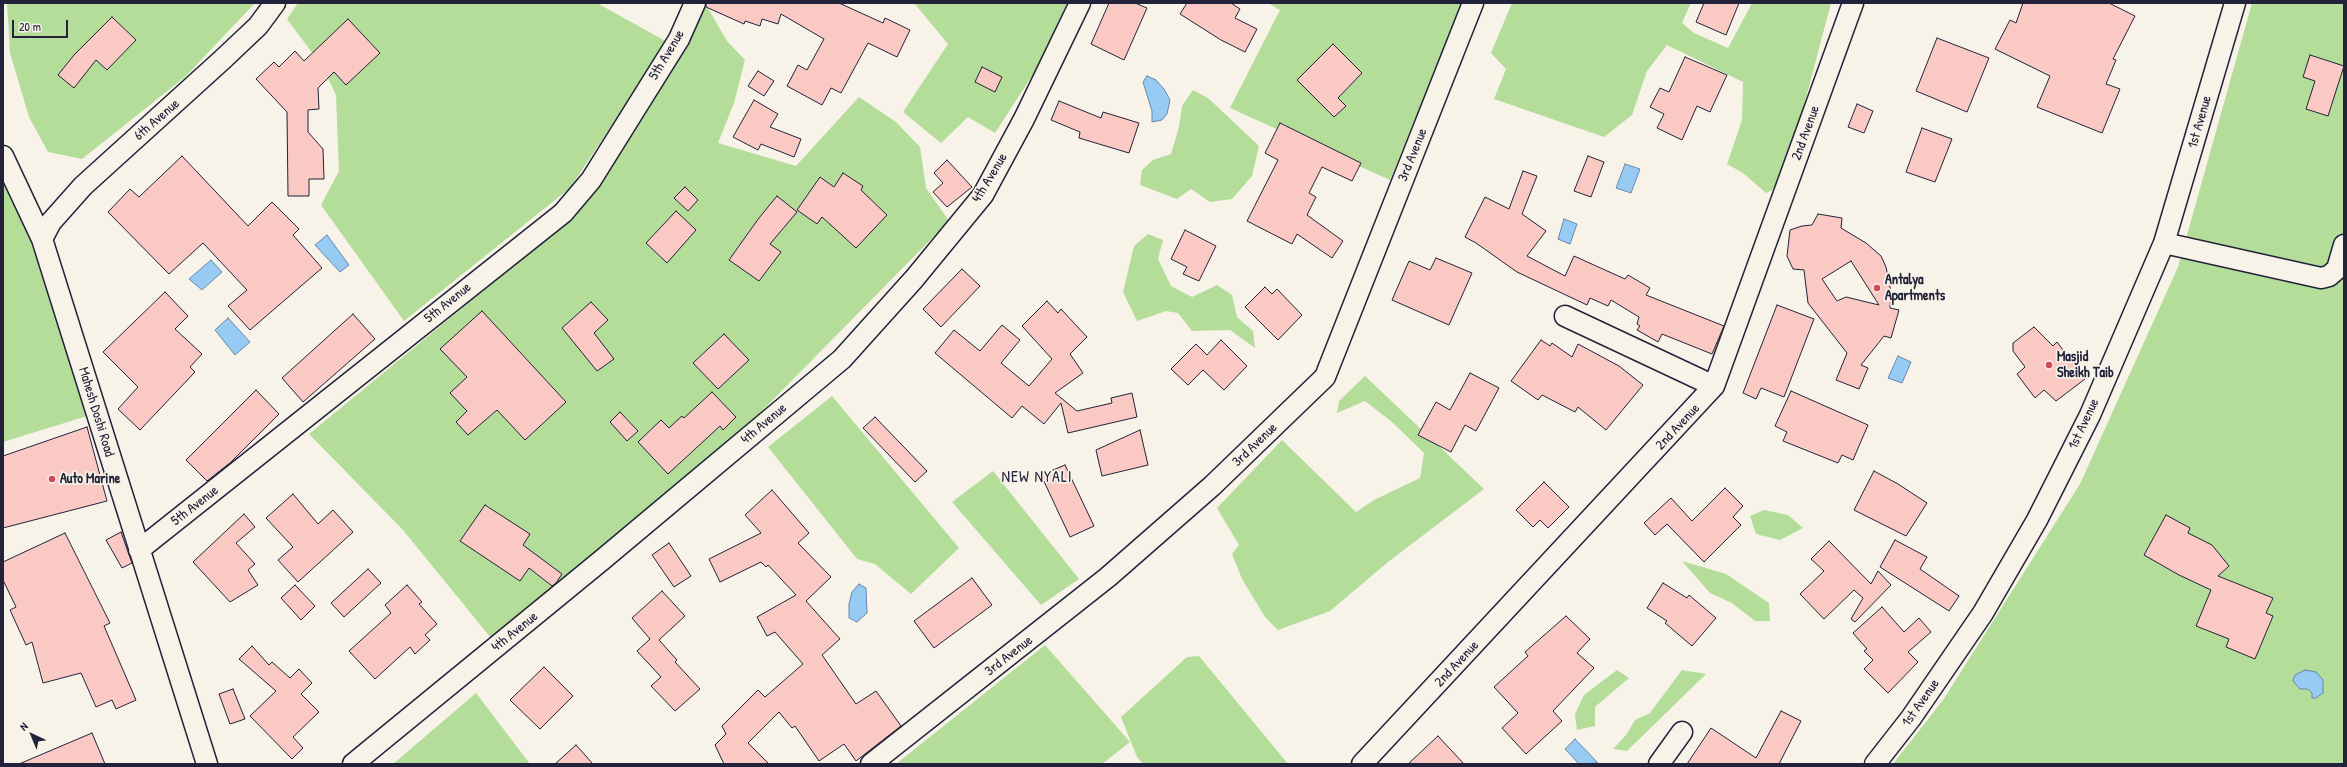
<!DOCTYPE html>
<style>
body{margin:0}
#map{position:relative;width:2347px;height:767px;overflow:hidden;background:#f7f3e8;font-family:"Patrick Hand",sans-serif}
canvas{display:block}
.frame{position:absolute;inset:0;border:4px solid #22223b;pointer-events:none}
.north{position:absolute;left:12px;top:715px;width:40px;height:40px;-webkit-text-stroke:3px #f7f3e8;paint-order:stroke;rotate:316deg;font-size:11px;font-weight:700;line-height:16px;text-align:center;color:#22223b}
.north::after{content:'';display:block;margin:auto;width:14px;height:18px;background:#22223b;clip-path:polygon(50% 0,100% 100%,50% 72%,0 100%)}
.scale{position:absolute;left:12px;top:20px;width:56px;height:18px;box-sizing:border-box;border:2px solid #22223b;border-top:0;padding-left:5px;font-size:12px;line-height:14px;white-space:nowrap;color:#22223b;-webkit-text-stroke:3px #f7f3e8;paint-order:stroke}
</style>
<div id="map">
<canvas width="2347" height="767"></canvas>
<div class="frame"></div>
<div class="north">N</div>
<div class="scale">20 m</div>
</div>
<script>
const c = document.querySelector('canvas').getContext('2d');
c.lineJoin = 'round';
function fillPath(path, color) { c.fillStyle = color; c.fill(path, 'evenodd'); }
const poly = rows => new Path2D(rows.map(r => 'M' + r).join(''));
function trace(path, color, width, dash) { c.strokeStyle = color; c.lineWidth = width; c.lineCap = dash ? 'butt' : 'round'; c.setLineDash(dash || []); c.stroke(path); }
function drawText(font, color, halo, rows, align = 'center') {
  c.font = font + ' "Patrick Hand",sans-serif'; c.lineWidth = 3.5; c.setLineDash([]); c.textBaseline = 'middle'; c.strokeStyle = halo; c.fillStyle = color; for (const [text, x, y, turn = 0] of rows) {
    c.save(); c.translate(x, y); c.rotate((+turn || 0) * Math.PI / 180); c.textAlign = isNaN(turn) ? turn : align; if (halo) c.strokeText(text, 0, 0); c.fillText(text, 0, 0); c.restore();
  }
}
fillPath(poly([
 [7,3,255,3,185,77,82,159,48,152,29,117,10,53],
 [298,3,597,3,667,42,570,188,404,321,321,205,339,171,336,95,322,66,287,19],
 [914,3,1067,3,1039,65,995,133,968,117,941,143,903,112,948,44],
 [1268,3,1462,3,1390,180,1230,108,1280,10],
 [1512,3,1691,3,1682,23,1694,33,1728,48,1752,3,1831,3,1783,185,1766,193,1743,173,1727,164,1742,120,1743,82,1667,45,1647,71,1632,115,1604,137,1494,99,1506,69,1491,53],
 [2252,3,2344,3,2344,764,1893,764,1943,700,2080,484,2178,267],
 [706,5,727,41,745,60,734,103,718,143,796,166,859,97,896,122,920,147,926,188,949,221,751,422,491,638,403,530,309,434,500,277,600,184],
 [1193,90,1208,98,1259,146,1252,176,1232,199,1210,202,1191,189,1177,199,1140,185,1142,170,1153,160,1171,154,1179,127,1182,106],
 [3,167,16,196,87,416,3,442],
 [1148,234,1163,240,1158,259,1171,286,1192,297,1217,285,1232,295,1237,317,1253,331,1255,348,1230,330,1192,331,1178,313,1166,311,1137,321,1123,292,1134,246],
 [1365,376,1484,489,1388,562,1330,611,1278,630,1265,617,1242,579,1232,554,1239,545,1217,508,1282,440,1356,512,1374,500,1420,478,1424,453,1392,422,1365,401,1337,413,1339,401],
 [832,396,959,548,911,594,875,564,857,559,768,447],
 [993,471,1079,579,1041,605,952,502],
 [1764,510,1788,515,1803,528,1780,540,1756,534,1750,516],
 [1682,561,1726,574,1769,603,1770,621,1755,621,1732,603,1710,593],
 [1045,645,1130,742,1102,764,896,764],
 [1199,656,1288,764,1143,764,1137,757,1121,717,1187,657],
 [1617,670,1629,678,1595,707,1595,726,1577,730,1575,714,1584,695],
 [1682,670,1706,674,1627,751,1613,749,1626,735,1635,720,1650,713],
 [476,693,530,764,393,764]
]), '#b4dd9a');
const water = poly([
 [1147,76,1156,80,1164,89,1170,100,1167,114,1162,120,1152,122,1152,111,1143,82,1147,76],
 [1625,164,1640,169,1631,193,1616,188,1625,164],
 [1564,219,1577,224,1570,244,1558,239,1564,219],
 [327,235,349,265,340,272,315,245,327,235],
 [211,260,222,272,202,290,189,279,211,260],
 [228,318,250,342,235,355,215,330,228,318],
 [1898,356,1911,362,1902,383,1888,378,1898,356],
 [859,584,866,588,867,613,857,622,849,618,849,604,852,592,859,584],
 [2305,670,2316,672,2323,680,2323,693,2316,698,2312,698,2312,693,2308,689,2300,689,2293,681,2295,675,2305,670],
 [1575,739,1598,763,1579,764,1565,749,1575,739]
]);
fillPath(water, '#97cbf4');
trace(water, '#6887aa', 1);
const building = poly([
 [706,3,839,3,883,23,885,18,910,30,897,57,868,43,841,93,831,88,822,105,787,86,798,65,807,70,824,39,781,14,778,24,762,19,760,26,745,21,744,24,706,7,706,3],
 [1109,3,1135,3,1147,8,1124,60,1091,44,1109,3],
 [1187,3,1231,3,1240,9,1235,18,1257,29,1245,52,1221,40,1180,14,1187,3],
 [1704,3,1739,3,1726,35,1696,22,1704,3],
 [2023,3,2109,3,2135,16,2113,59,2116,60,2106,84,2120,89,2102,133,2037,107,2050,76,1995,49,2010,20,2016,23,2023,3],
 [112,17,136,40,107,70,96,60,74,88,58,75,74,55,112,17],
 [348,19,380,53,346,85,334,72,318,88,319,109,308,110,308,132,323,149,324,179,309,179,309,196,288,196,287,112,256,79,274,62,279,67,295,51,304,61,348,19],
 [1937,38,1989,58,1967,112,1916,91,1937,38],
 [1333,44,1362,73,1338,98,1346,106,1334,117,1297,80,1333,44],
 [2310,55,2344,66,2328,116,2306,109,2315,81,2303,77,2310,55],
 [1685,57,1727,75,1710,112,1697,106,1682,140,1657,128,1664,114,1650,107,1660,88,1669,92,1685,57],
 [982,67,1002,77,995,92,975,82,982,67],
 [758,71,774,81,764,96,748,86,758,71],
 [754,100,778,114,770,127,801,139,794,157,761,144,758,150,733,137,754,100],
 [1059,101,1101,118,1103,112,1139,123,1129,153,1079,138,1080,132,1051,120,1059,101],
 [1857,104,1873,111,1864,133,1848,127,1857,104],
 [1280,123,1361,163,1352,181,1322,167,1309,193,1316,197,1307,215,1343,241,1332,258,1297,234,1292,244,1247,221,1278,160,1265,153,1280,123],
 [1922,128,1952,139,1935,182,1906,172,1922,128],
 [182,156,248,226,272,202,299,229,293,235,322,268,250,330,228,306,247,290,203,243,169,274,108,212,130,189,139,197,182,156],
 [1588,156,1604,162,1591,197,1574,191,1588,156],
 [947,160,972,187,947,207,933,192,943,183,934,173,947,160],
 [1523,171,1537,176,1522,214,1546,231,1527,256,1565,276,1574,256,1625,279,1628,275,1650,288,1646,295,1724,326,1712,354,1662,334,1658,342,1637,330,1640,326,1637,324,1639,317,1611,300,1608,306,1590,298,1587,305,1517,272,1476,243,1465,237,1485,197,1509,209,1523,171],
 [843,173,863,186,861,190,887,215,856,248,822,217,817,224,797,210,820,177,834,187,843,173],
 [685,187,698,200,688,211,674,198,685,187],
 [777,196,797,212,770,244,781,252,759,281,729,260,759,218,777,196],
 [676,211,696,230,667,263,646,243,676,211],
 [1818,214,1842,218,1841,228,1866,243,1881,256,1886,267,1891,292,1890,308,1899,310,1891,338,1884,336,1861,365,1868,368,1859,389,1836,380,1847,353,1808,303,1804,270,1793,269,1787,256,1790,230,1802,226,1812,225,1818,214],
 [1851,261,1879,305,1846,297,1837,301,1822,279,1851,261],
 [1185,230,1216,246,1199,281,1183,274,1187,267,1171,259,1185,230],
 [1436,258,1472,273,1449,325,1392,300,1409,261,1430,270,1436,258],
 [962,269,980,286,941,327,923,309,962,269],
 [1265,287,1272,294,1277,289,1302,315,1278,340,1245,307,1265,287],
 [165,292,188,316,175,329,202,354,190,367,195,372,140,430,118,409,138,387,103,352,165,292],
 [1047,301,1058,313,1061,309,1087,337,1070,354,1083,373,1055,393,1077,411,1112,403,1111,398,1132,393,1137,417,1068,433,1061,403,1044,424,1022,406,1012,418,935,353,954,330,980,351,1002,325,1020,340,1001,363,1029,386,1052,359,1022,326,1047,301],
 [591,302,608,320,594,333,614,359,597,371,562,328,591,302],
 [1777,305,1814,319,1784,397,1761,388,1756,399,1743,393,1777,305],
 [482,311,566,402,525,440,497,410,468,435,456,422,467,411,450,393,467,377,440,349,482,311],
 [353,314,375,339,303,402,282,378,353,314],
 [2034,327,2053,346,2057,342,2085,379,2056,401,2044,390,2035,398,2017,374,2025,367,2013,351,2013,343,2034,327],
 [724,334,749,360,718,389,693,363,724,334],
 [1221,340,1247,366,1224,390,1203,370,1188,385,1171,369,1196,344,1207,355,1221,340],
 [1541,340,1550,346,1552,343,1572,357,1578,344,1619,366,1643,385,1606,430,1578,407,1575,412,1542,395,1538,400,1511,381,1541,340],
 [1470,373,1499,388,1476,431,1465,425,1451,452,1418,435,1436,402,1450,410,1470,373],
 [256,390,279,414,231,462,207,481,186,460,256,390],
 [1791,391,1868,425,1853,460,1842,455,1838,463,1783,441,1787,432,1775,426,1791,391],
 [712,392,736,417,723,430,720,426,668,474,638,442,661,420,669,428,682,416,684,418,712,392],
 [620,412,638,431,627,441,610,422,620,412],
 [875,417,927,471,915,482,863,428,875,417],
 [87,427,107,501,3,528,3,456,87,427],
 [1140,430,1148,465,1102,476,1096,450,1140,430],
 [1065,465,1094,526,1070,537,1041,475,1065,465],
 [1874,471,1898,484,1927,503,1906,536,1854,510,1874,471],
 [1544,482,1569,507,1548,528,1540,520,1533,527,1516,510,1544,482],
 [1725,488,1743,506,1733,517,1741,525,1704,562,1667,524,1655,535,1644,523,1671,498,1692,521,1725,488],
 [772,490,809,533,798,543,831,577,806,601,840,639,822,655,856,704,876,691,901,726,856,761,844,744,819,761,795,726,792,728,779,712,748,743,769,764,724,764,715,745,726,734,722,726,758,690,765,697,803,664,775,632,767,636,757,617,796,595,768,565,766,567,761,562,720,582,709,559,761,533,745,515,772,490],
 [293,494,318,524,333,510,353,532,298,582,278,560,293,547,266,518,293,494],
 [485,505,530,534,523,545,562,574,556,583,552,586,529,568,520,581,460,541,485,505],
 [244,514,255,527,236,543,255,564,248,570,258,585,230,602,193,562,244,514],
 [2166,515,2190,528,2188,533,2212,545,2229,566,2218,576,2273,598,2266,613,2273,616,2255,659,2226,647,2229,639,2196,626,2211,590,2179,575,2144,555,2166,515],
 [121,532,132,563,122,568,106,540,121,532],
 [65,533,110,623,104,626,136,700,116,709,112,700,96,707,81,673,43,683,32,642,26,645,10,610,16,607,3,580,3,562,65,533],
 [1895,540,1927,557,1920,569,1959,596,1949,611,1880,567,1895,540],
 [1829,541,1871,584,1878,571,1891,585,1855,622,1851,619,1863,598,1854,590,1824,619,1800,594,1824,571,1811,559,1829,541],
 [669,543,691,576,674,587,652,555,669,543],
 [368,569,381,583,344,617,331,603,368,569],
 [972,578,992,605,934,648,914,621,972,578],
 [1663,583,1687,598,1689,595,1716,618,1692,646,1665,623,1667,621,1647,608,1663,583],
 [295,585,315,606,301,620,281,598,295,585],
 [407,585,422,602,419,604,437,624,425,635,430,640,415,654,410,647,375,679,349,651,391,613,385,605,407,585],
 [662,591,685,616,659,640,677,660,675,662,700,689,675,711,651,686,661,677,637,651,650,639,632,618,662,591],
 [1882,607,1904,632,1919,618,1931,632,1908,652,1918,662,1888,693,1864,669,1873,660,1864,651,1867,649,1853,633,1882,607],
 [1566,616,1590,639,1577,653,1594,668,1553,711,1562,721,1526,754,1502,728,1518,713,1494,687,1528,656,1525,652,1566,616],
 [252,646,269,665,272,662,290,678,299,669,312,683,301,694,319,712,293,737,303,748,292,759,250,716,276,691,239,659,252,646],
 [544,667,573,696,540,729,510,700,544,667],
 [233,689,245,719,230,724,219,694,233,689],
 [1781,711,1801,721,1779,764,1687,764,1711,728,1756,758,1781,711],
 [92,733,105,764,19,764,92,733],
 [1438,736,1464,764,1408,764,1438,736],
 [576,745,593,764,555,764,576,745]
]);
fillPath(building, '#fac9c4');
trace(building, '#22223b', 1);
const minor = poly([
 [3,156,42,239,207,764],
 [42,239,51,222,83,186,222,60,258,26,275,3],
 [2164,243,2321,278,2329,276,2337,269,2344,245],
 [1565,316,1714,386],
 [139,550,563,213,591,180,679,39,695,3],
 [353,764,602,560,842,359,914,279,983,195,1024,119,1080,3],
 [871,764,1108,577,1212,486,1325,377,1473,3],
 [1362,764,1714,386,1853,3],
 [1659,764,1682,732],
 [1875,764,1911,718,1983,613,2037,520,2090,415,2164,243,2235,3]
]);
trace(minor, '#22223b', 23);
trace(minor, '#f7f3e8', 20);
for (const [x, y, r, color] of [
 [1877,288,4,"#d1495b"],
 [2049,365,4,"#d1495b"],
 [52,479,4,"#d1495b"]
]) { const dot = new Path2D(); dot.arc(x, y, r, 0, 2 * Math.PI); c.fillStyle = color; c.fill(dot); trace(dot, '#f7f3e8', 1.5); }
drawText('14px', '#22223b', '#f7f3e8', [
 ["5th Avenue",667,55,-59],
 ["6th Avenue",157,120,-41],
 ["1st Avenue",2200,122,-74],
 ["2nd Avenue",1806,133,-70],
 ["3rd Avenue",1413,155,-68],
 ["4th Avenue",990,178,-59],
 ["5th Avenue",448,303,-39],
 ["Mahesh Doshi Road",96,412,73],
 ["4th Avenue",764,424,-40],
 ["1st Avenue",2084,424,-65],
 ["2nd Avenue",1678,427,-47],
 ["3rd Avenue",1255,445,-44],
 ["5th Avenue",195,506,-38],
 ["4th Avenue",515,632,-39],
 ["3rd Avenue",1009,656,-38],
 ["2nd Avenue",1457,664,-47],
 ["1st Avenue",1921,703,-55]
]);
drawText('bold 14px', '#22223b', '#f7f3e8', [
 ["Antalya",1885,280],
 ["Apartments",1885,296],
 ["Masjid",2057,357],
 ["Sheikh Taib",2057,373],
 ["Auto Marine",60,479]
], 'left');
c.letterSpacing = '1px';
drawText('16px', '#22223b', '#f7f3e8', [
 ["NEW NYALI",1037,478]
]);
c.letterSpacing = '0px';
</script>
